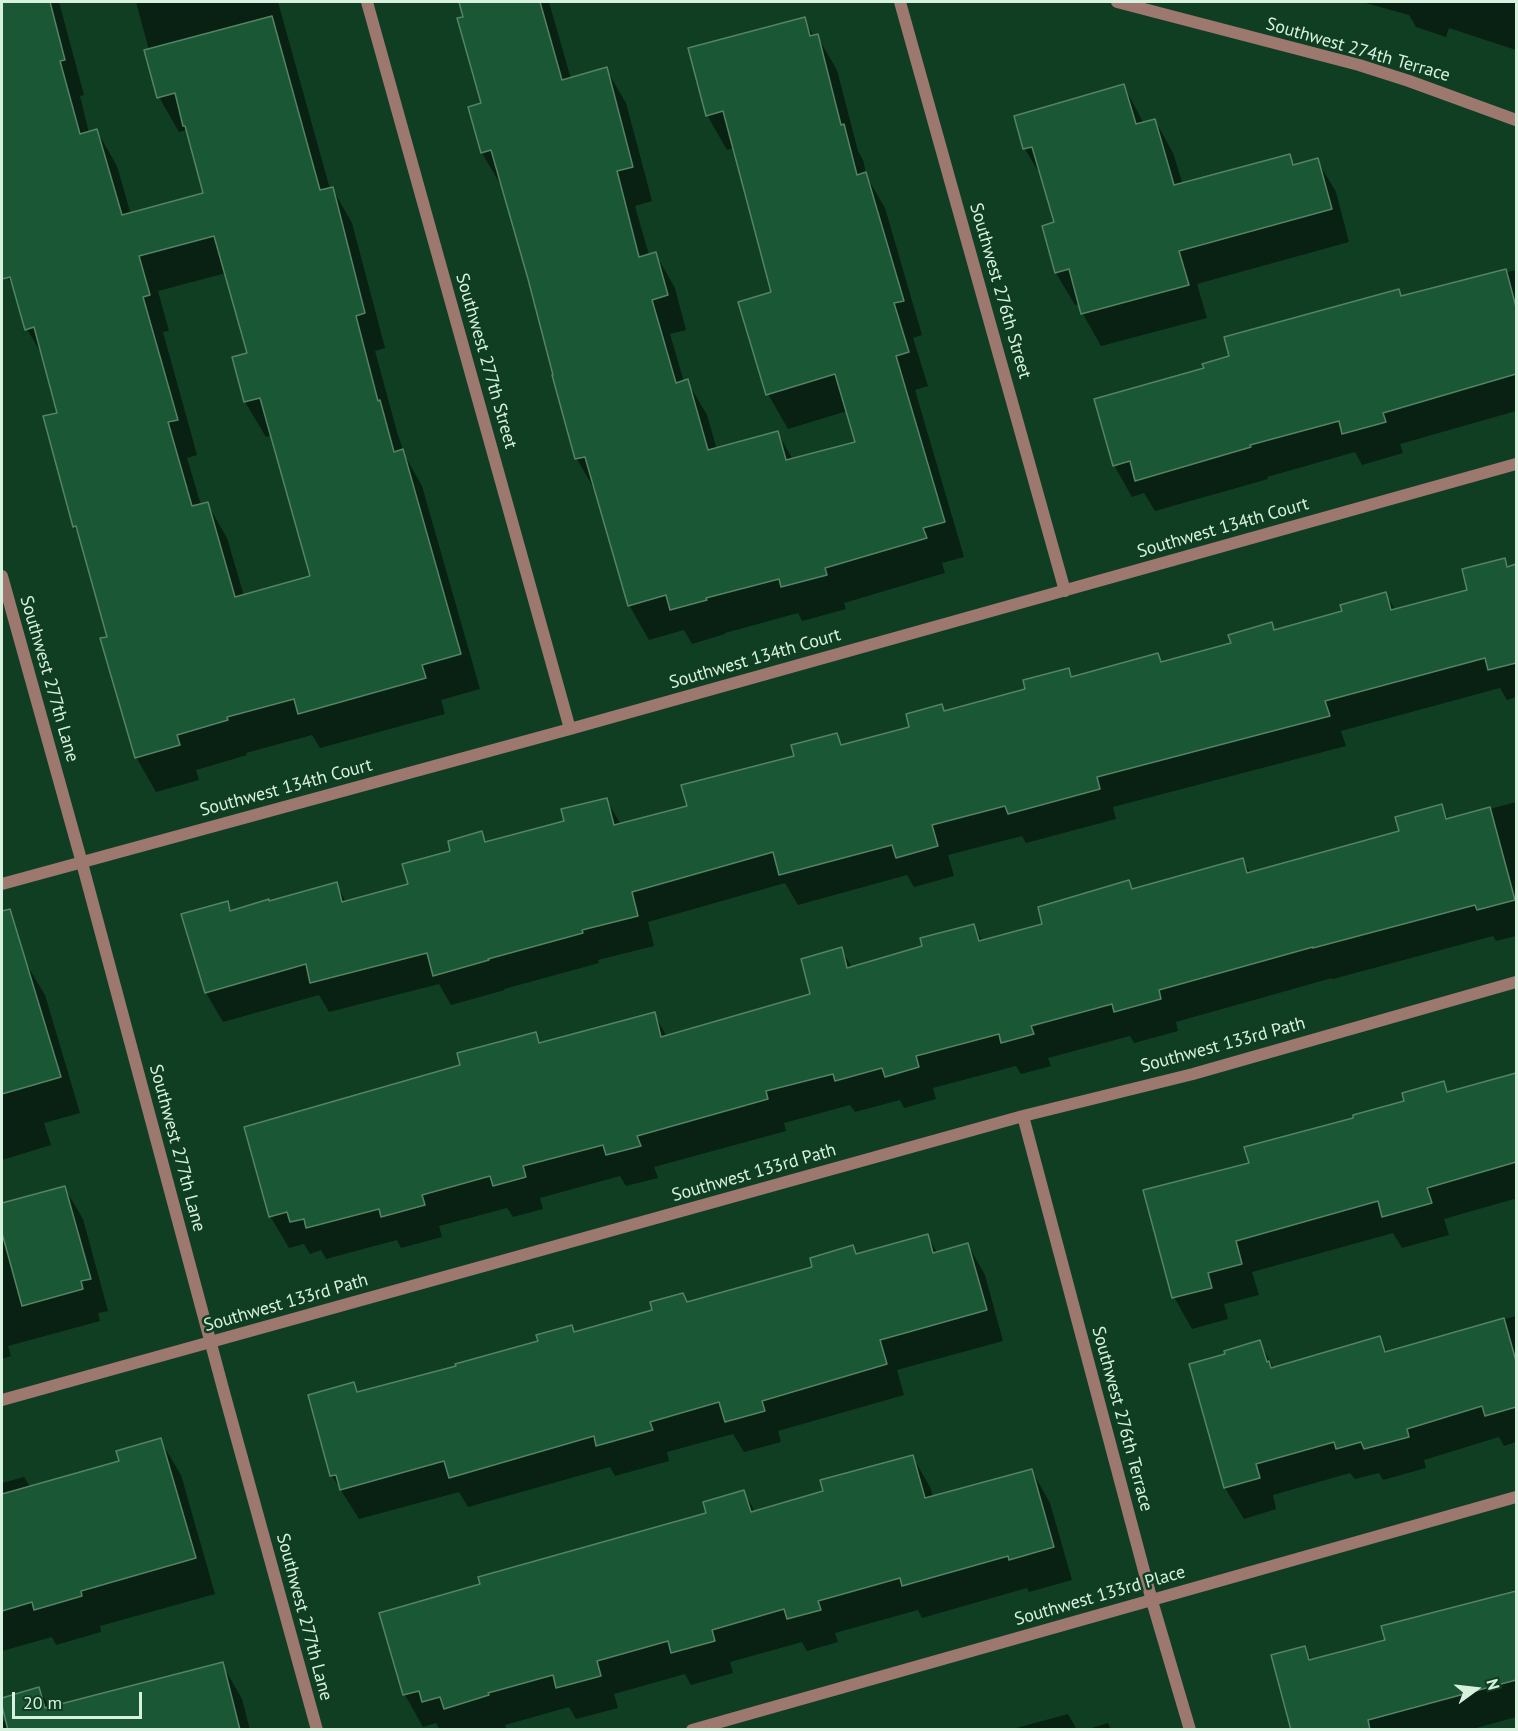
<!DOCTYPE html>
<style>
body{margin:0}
#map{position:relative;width:1518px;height:1731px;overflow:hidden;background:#0f3e23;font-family:"PT Sans",sans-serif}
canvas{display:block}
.frame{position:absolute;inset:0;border:3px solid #d8f1df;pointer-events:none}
.north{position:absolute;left:1446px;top:1659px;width:60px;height:60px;-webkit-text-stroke:4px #0f3e23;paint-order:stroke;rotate:75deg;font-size:16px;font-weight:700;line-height:24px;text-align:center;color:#d8f1df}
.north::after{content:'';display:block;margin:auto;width:21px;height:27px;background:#d8f1df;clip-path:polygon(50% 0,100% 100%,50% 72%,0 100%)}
.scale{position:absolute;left:12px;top:1692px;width:130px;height:27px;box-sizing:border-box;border:3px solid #d8f1df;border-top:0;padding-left:8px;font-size:18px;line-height:21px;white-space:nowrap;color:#d8f1df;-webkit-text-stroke:4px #0f3e23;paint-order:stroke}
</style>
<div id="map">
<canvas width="1518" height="1731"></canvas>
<div class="frame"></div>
<div class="north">N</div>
<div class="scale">20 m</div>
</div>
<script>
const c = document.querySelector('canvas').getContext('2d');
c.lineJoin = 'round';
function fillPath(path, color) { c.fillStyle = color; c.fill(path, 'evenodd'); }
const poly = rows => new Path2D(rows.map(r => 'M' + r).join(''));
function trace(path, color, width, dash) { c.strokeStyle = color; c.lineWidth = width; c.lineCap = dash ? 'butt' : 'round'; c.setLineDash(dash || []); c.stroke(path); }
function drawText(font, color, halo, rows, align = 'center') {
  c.font = font + ' "PT Sans",sans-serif'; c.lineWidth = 5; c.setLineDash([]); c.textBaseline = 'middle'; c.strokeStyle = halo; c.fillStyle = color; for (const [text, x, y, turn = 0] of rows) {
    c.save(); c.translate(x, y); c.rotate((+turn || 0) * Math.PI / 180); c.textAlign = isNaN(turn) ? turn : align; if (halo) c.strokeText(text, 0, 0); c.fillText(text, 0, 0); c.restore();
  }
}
fillPath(poly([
 [2,2,59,2,84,95,80,96,89,133,97,131,117,166,131,215,205,194,187,130,179,132,159,97,149,50,136,2,278,2,330,189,332,188,352,223,385,348,375,351,397,432,405,456,422,486,480,689,441,700,445,714,320,748,312,735,246,753,247,755,196,770,199,780,156,792,136,757,109,638,80,536,74,527,45,418,59,414,45,360,27,329,16,293,8,278,2,256],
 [226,273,248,354,245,402,266,437,272,435,312,577,244,596,227,538,207,503,201,505,187,458,197,455,163,332,169,331,158,291],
 [460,2,549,2,571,79,606,69,626,103,652,201,635,206,649,255,655,253,675,288,686,330,670,334,684,382,687,381,707,415,717,450,778,433,793,460,857,443,847,411,788,429,768,394,773,293,734,148,727,150,707,115,804,19,814,37,817,36,837,70,858,151,863,160,867,177,885,208,922,335,913,338,928,386,915,390,964,557,942,563,945,573,844,603,846,609,802,621,798,613,725,633,725,634,692,644,684,630,649,640,629,605,597,494,577,459,553,376,529,278,502,187,482,153,483,104],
 [1362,2,1516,2,1516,50,1449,28,1446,37,1416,27,1409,15],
 [1124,86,1144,124,1155,120,1173,153,1183,185,1289,156,1295,166,1317,160,1336,192,1349,242,1197,284,1207,318,1101,346,1083,314,1080,304,1075,305,1056,273,1044,227,1056,223,1044,181,1025,149],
 [1516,270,1516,411,1400,444,1403,453,1362,465,1355,452,1267,477,1268,479,1155,511,1144,493,1132,497,1114,465,1205,369,1402,297],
 [1504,559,1509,568,1516,566,1516,697,1507,700,1500,688,1341,731,1346,746,1113,807,1116,819,1026,843,1022,836,948,855,954,876,914,887,907,875,798,905,785,883,648,922,654,946,598,960,599,963,504,989,505,990,451,1005,439,984,329,1012,319,995,223,1022,206,993,227,903,232,912,336,884,346,902,410,885,452,852,481,833,487,843,566,822,606,799,621,825,689,807,796,757,837,734,843,746,911,728,941,706,945,712,1027,690,1068,670,1073,678,1158,655,1162,663,1233,644,1271,624,1276,632,1344,612,1386,594,1395,610,1469,591],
 [1516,802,1516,936,1496,941,1493,936,1333,979,1332,978,1176,1022,1178,1031,1134,1043,1130,1036,1048,1058,1051,1066,1021,1074,1016,1066,933,1088,936,1099,904,1108,900,1100,855,1112,850,1105,784,1123,786,1131,654,1167,658,1178,626,1186,620,1176,540,1198,543,1209,513,1217,507,1208,439,1226,442,1237,401,1248,397,1240,326,1259,321,1250,310,1254,304,1244,289,1248,270,1216,462,1067,535,1034,541,1044,654,1014,667,1037,812,995,841,949,852,968,924,947,973,925,983,942,1044,925,1129,882,1133,890,1242,859,1251,874,1400,832,1441,806,1449,820],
 [24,960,45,995,80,1113,44,1123,51,1145,2,1160,2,967],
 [1516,1075,1516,1204,1514,1199,1444,1219,1449,1235,1402,1248,1393,1233,1252,1272,1259,1295,1224,1304,1228,1319,1192,1329,1174,1297,1250,1164,1355,1119,1406,1102,1443,1082,1449,1093],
 [64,1187,83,1219,108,1311,98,1313,100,1321,8,1346,11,1356,2,1359,2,1205],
 [927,1235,938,1254,968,1245,985,1275,1003,1341,897,1370,904,1395,778,1431,781,1442,744,1452,733,1434,667,1452,669,1461,615,1476,610,1467,468,1507,459,1492,359,1519,332,1476,354,1384,359,1393,458,1367,540,1342,571,1327,575,1333,688,1304,814,1268,853,1247,857,1255],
 [1516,1316,1516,1442,1504,1446,1499,1437,1424,1460,1426,1468,1383,1480,1379,1473,1355,1479,1350,1473,1273,1495,1276,1509,1244,1519,1225,1488,1227,1355,1259,1342,1274,1368,1380,1338,1388,1353],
 [160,1440,181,1475,215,1594,100,1626,101,1632,56,1645,52,1637,2,1651,2,1483,24,1477,31,1488,121,1462],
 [913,1457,931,1489,933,1497,1032,1471,1050,1503,1072,1580,1029,1592,1027,1588,922,1618,918,1610,835,1633,838,1642,807,1651,802,1642,730,1662,733,1673,691,1685,685,1674,614,1694,618,1708,576,1719,569,1707,505,1725,506,1728,500,1730,440,1730,436,1723,423,1727,405,1695,482,1585,708,1514,744,1492,755,1512,825,1492],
 [1516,1590,1516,1717,1469,1730,1293,1730,1305,1648,1312,1661,1386,1641,1505,1596,1504,1593],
 [222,1664,242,1699,250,1730,2,1730,2,1722,7,1720,2,1700,39,1689,50,1709],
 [1068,1714,1077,1730,1009,1730],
 [1108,1723,1111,1730,1085,1730]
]), '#0007');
const building = poly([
 [2,2,50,2,65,60,60,61,80,134,97,129,122,215,203,193,185,126,183,126,175,93,157,98,144,50,272,16,320,190,333,187,365,313,356,316,378,401,380,400,394,452,403,449,461,654,422,665,426,678,298,714,294,699,227,717,228,720,177,735,180,745,135,758,100,638,107,637,76,526,73,527,43,416,57,413,34,327,25,330,10,277,2,279,2,2],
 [214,236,247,353,232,357,244,402,260,398,310,576,235,597,208,502,192,506,168,422,178,420,143,297,150,295,139,256,214,236],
 [459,2,540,2,562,80,607,67,633,167,617,171,639,257,656,252,668,295,652,300,676,383,688,379,708,450,778,431,786,460,855,442,835,374,766,395,738,302,771,292,723,111,706,116,688,48,805,17,810,36,818,34,841,125,844,124,857,175,866,172,904,301,894,303,909,352,896,356,945,522,923,528,927,538,825,568,827,575,781,587,779,579,706,598,707,600,670,610,666,595,628,606,585,457,575,459,552,375,553,375,528,279,491,150,481,153,468,107,481,103,457,18,463,17,459,2],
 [1124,84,1136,124,1155,119,1174,185,1290,154,1293,165,1318,158,1332,209,1179,251,1189,285,1081,314,1069,269,1055,273,1042,226,1054,222,1032,147,1023,149,1014,116,1124,84],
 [1506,269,1516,307,1516,374,1383,413,1386,422,1342,434,1339,421,1250,445,1251,447,1135,481,1130,461,1113,466,1094,399,1204,368,1202,364,1229,356,1224,337,1399,289,1401,296,1506,269],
 [1505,558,1507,567,1516,564,1516,663,1488,670,1485,658,1325,701,1330,716,1097,777,1100,789,1008,814,1005,806,932,825,938,846,896,858,892,845,779,875,773,852,632,892,638,916,582,930,583,933,488,959,489,960,433,976,427,953,310,983,306,964,205,993,181,914,228,901,230,911,269,899,269,901,337,882,342,902,408,884,402,864,450,851,448,841,482,831,485,842,564,821,561,809,607,798,614,825,687,806,681,785,794,756,791,745,837,733,841,745,909,727,906,714,942,704,944,711,1025,689,1023,680,1069,668,1071,677,1158,653,1161,662,1231,643,1228,635,1272,622,1274,630,1342,611,1340,605,1386,592,1391,610,1467,590,1462,569,1505,558],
 [1442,804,1446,819,1490,807,1515,900,1477,910,1475,905,1313,948,1313,947,1159,990,1161,999,1114,1012,1112,1004,1031,1026,1034,1034,1001,1043,999,1034,916,1056,919,1067,885,1077,882,1068,835,1081,833,1074,766,1091,768,1099,637,1136,641,1146,606,1155,603,1145,523,1166,526,1177,493,1186,490,1176,422,1195,425,1205,381,1217,379,1209,306,1228,304,1219,290,1222,287,1212,269,1217,244,1127,460,1065,457,1053,536,1032,539,1043,655,1012,661,1037,810,994,801,959,842,947,847,968,922,946,920,938,974,924,979,941,1042,924,1038,907,1129,880,1132,889,1243,858,1247,873,1399,831,1395,817,1442,804],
 [10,909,61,1077,2,1094,2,911,10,909],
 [1516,1073,1516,1162,1427,1188,1432,1203,1382,1217,1378,1201,1236,1241,1242,1264,1208,1273,1212,1288,1172,1298,1143,1190,1249,1163,1244,1147,1353,1118,1353,1115,1404,1101,1402,1093,1444,1081,1447,1092,1516,1073],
 [65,1186,91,1279,81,1281,83,1289,22,1306,2,1233,2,1203,65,1186],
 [928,1234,933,1253,968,1243,987,1310,880,1340,887,1364,762,1401,765,1411,725,1422,719,1402,650,1422,653,1430,596,1446,594,1436,449,1478,444,1461,340,1490,336,1475,330,1476,308,1395,354,1382,357,1392,456,1366,455,1364,538,1341,536,1335,572,1325,574,1332,652,1310,650,1302,683,1293,687,1302,812,1267,810,1258,853,1245,856,1254,928,1234],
 [1504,1318,1516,1361,1516,1407,1485,1416,1482,1406,1407,1429,1409,1437,1364,1449,1361,1442,1336,1449,1334,1442,1256,1464,1260,1478,1224,1488,1189,1364,1225,1354,1224,1351,1260,1340,1267,1362,1269,1361,1271,1368,1380,1336,1385,1352,1504,1318],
 [161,1438,196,1558,81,1591,82,1596,34,1610,32,1602,2,1611,2,1494,119,1461,116,1451,161,1438],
 [913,1455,925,1498,1032,1469,1054,1547,1009,1560,1008,1556,902,1586,900,1578,818,1601,821,1610,787,1619,784,1609,712,1630,715,1641,671,1653,668,1641,597,1661,601,1676,556,1688,553,1675,488,1693,489,1695,444,1709,440,1697,422,1702,419,1691,403,1695,379,1613,480,1584,478,1577,706,1513,703,1502,744,1490,751,1512,823,1491,820,1480,913,1455],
 [1516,1591,1516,1680,1368,1720,1370,1730,1291,1730,1271,1655,1305,1646,1309,1660,1385,1640,1381,1626,1516,1591],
 [223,1662,240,1730,8,1730,2,1706,2,1698,39,1687,45,1708,223,1662]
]);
fillPath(building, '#1a5734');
trace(building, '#558364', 1.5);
trace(poly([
 [367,2,570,729],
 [900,2,1065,591],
 [1117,2,1359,65,1409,81,1516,120],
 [2,576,82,863,225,1396,317,1730],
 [2,884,570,729,1516,464],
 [1023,1116,1152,1601,1190,1730],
 [2,1400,1023,1116,1193,1074,1516,982],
 [692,1730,1516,1497]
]), '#9d786f', 12);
drawText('18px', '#d8f1df', '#0f3e23', [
 ["Southwest 274th Terrace",1358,50,16],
 ["Southwest 276th Street",1000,291,74],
 ["Southwest 277th Street",486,361,74],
 ["Southwest 134th Court",1223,528,-16],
 ["Southwest 134th Court",755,659,-16],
 ["Southwest 277th Lane",49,679,74],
 ["Southwest 134th Court",286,788,-15],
 ["Southwest 133rd Path",1223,1045,-15],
 ["Southwest 277th Lane",177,1148,75],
 ["Southwest 133rd Path",754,1173,-16],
 ["Southwest 133rd Path",286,1303,-16],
 ["Southwest 276th Terrace",1122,1419,75],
 ["Southwest 133rd Place",1100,1596,-16],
 ["Southwest 277th Lane",304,1617,75]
]);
</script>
